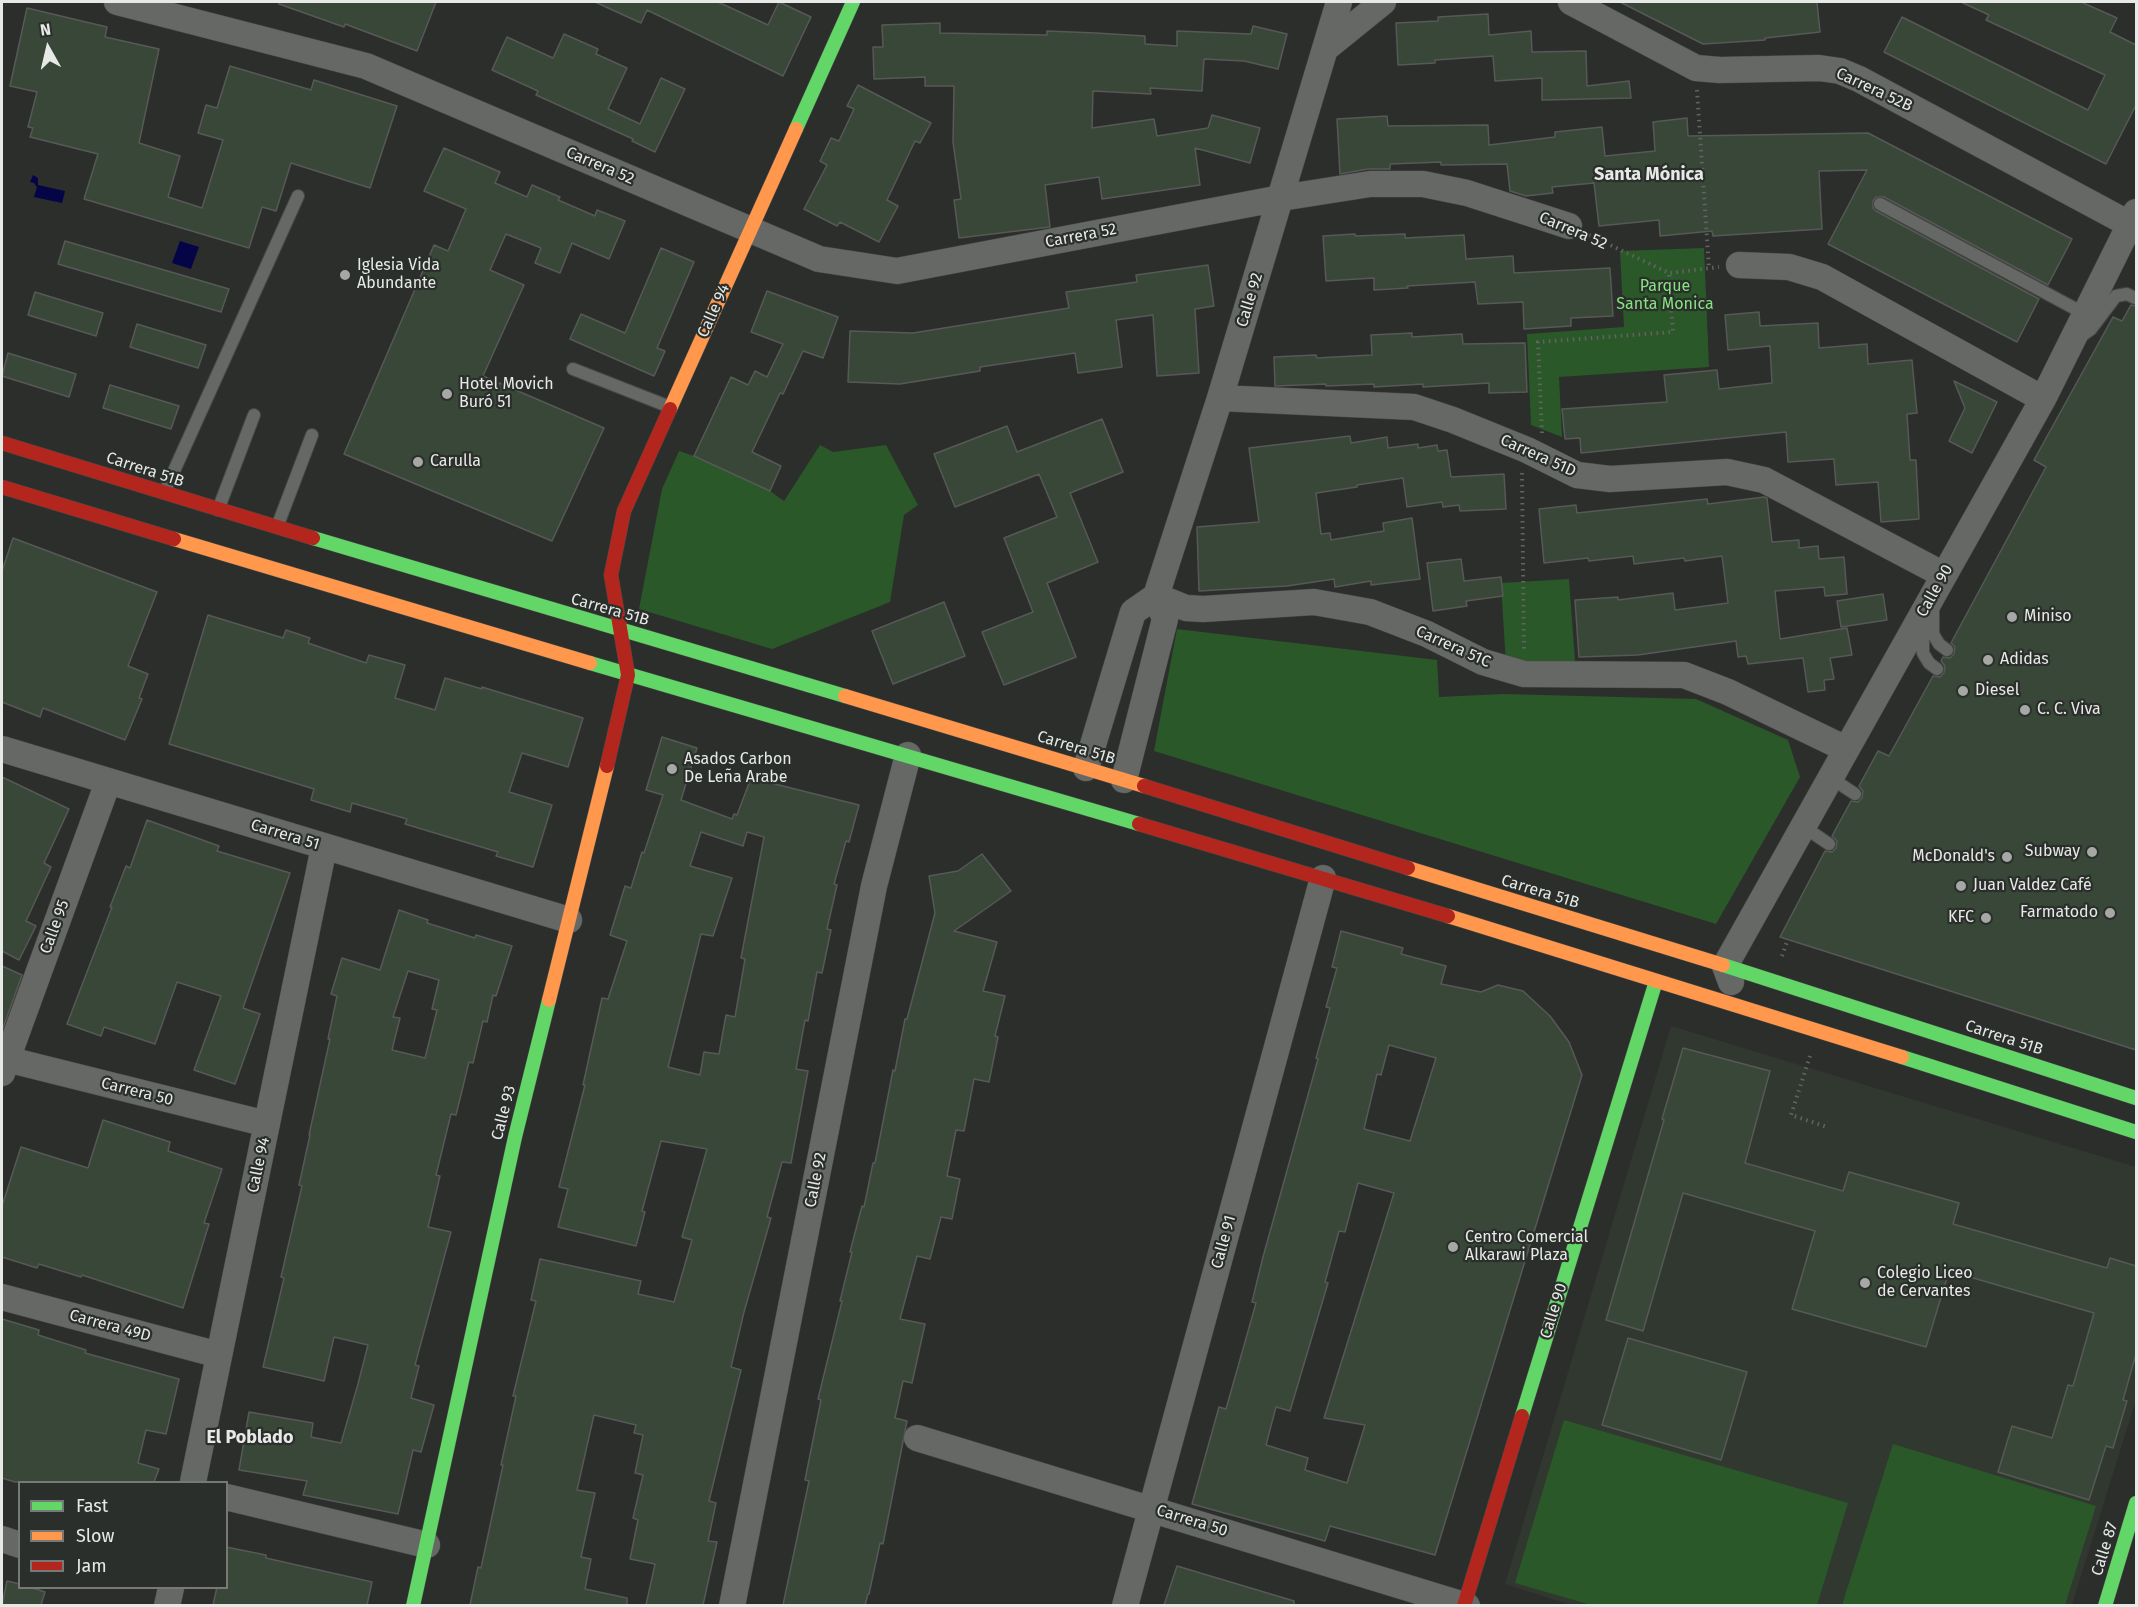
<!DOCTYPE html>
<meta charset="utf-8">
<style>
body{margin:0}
#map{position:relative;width:2138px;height:1607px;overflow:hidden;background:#2c2e2c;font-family:"Fira Sans",sans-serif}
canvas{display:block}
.frame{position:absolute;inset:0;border:3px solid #e7e9e6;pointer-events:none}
.legend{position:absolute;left:18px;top:1481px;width:210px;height:108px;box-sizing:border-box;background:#2b2f2b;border:2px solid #767976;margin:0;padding:8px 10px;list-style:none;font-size:18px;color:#e7e9e6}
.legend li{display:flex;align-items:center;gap:12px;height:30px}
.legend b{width:30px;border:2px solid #767976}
.north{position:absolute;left:18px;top:18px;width:60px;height:60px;-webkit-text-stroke:4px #2b2f2b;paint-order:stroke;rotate:352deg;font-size:16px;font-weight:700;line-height:24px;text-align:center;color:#e7e9e6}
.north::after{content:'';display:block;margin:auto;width:21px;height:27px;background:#e7e9e6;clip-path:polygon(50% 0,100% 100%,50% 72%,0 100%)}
</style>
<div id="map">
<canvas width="2138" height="1607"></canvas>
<div class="frame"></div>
<ul class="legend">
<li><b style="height:8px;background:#63d668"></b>Fast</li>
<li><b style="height:8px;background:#ff974d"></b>Slow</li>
<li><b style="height:8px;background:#b3261e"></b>Jam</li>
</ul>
<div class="north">N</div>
</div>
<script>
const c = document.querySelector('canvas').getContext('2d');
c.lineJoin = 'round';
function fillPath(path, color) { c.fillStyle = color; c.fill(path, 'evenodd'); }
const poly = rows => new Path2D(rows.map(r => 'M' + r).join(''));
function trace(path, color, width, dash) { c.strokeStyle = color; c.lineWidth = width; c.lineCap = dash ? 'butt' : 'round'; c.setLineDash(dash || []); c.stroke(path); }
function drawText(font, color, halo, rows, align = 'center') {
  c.font = font + ' "Fira Sans",sans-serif'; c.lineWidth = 4.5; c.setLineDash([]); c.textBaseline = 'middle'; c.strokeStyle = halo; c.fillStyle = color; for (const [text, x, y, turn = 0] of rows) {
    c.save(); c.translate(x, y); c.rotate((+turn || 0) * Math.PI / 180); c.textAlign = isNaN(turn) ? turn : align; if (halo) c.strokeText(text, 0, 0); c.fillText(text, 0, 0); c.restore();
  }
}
fillPath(poly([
 [1671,1026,2136,1167,2136,1400,2072,1605,1574,1606,1505,1584]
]), '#313830');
fillPath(poly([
 [1704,248,1709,367,1559,377,1562,437,1531,425,1527,334,1624,327,1620,251],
 [820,445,833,452,886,445,918,505,904,515,890,602,772,649,639,609,662,489,679,451,694,456,770,491,784,501],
 [1569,579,1575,661,1506,665,1501,583],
 [1177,629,1437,660,1439,697,1503,694,1696,699,1788,740,1800,777,1716,924,1154,751],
 [1564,1420,1848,1503,1817,1605,1591,1605,1515,1583],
 [1893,1444,2096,1506,2065,1605,1842,1605]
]), '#2a5829');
fillPath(poly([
 [33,175,38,178,38,185,65,191,62,203,34,197,37,187,34,183,30,182],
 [180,241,199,247,191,269,172,263]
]), '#050447');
const building = poly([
 [279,2,436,2,417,51,345,24,344,27,279,4,279,2],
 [595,2,718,2,768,25,779,2,811,17,783,76,647,10,641,23,595,2],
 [1620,2,1817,2,1820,32,1765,38,1765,40,1703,44,1620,2],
 [1961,2,2081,2,2117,18,2110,32,2136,45,2136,105,2106,164,1884,52,1902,17,2088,110,2105,75,1986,20,1989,15,1961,2],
 [27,8,107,27,105,37,159,49,139,143,180,156,168,197,202,208,223,140,198,133,206,105,217,108,230,66,311,90,314,80,397,106,370,188,291,163,276,211,262,207,249,248,84,199,98,154,30,137,33,128,28,127,37,92,10,86,27,8],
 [1488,14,1489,35,1531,31,1532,52,1586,51,1587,86,1629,81,1631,98,1542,100,1542,78,1495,81,1493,56,1435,60,1435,63,1398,65,1396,23,1438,21,1438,17,1488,14],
 [940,23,940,33,1047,35,1047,31,1096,33,1145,36,1145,44,1177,46,1177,31,1251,34,1253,26,1287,34,1278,69,1244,61,1204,59,1202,91,1150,88,1151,94,1093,91,1092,128,1154,119,1157,136,1208,128,1212,115,1260,128,1250,163,1195,148,1200,185,1102,199,1099,177,1045,185,1050,227,959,238,954,200,961,199,953,142,954,86,925,86,925,77,874,79,873,47,883,47,882,25,940,23],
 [564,34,598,49,596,54,627,68,608,109,640,124,661,78,685,89,655,152,632,141,633,139,536,95,538,91,492,70,507,37,553,58,564,34],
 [858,85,931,123,920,143,915,141,887,200,898,206,879,242,840,222,837,226,804,209,827,165,820,161,831,138,839,141,854,109,847,106,858,85],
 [1387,116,1388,126,1488,125,1489,145,1555,137,1555,132,1602,127,1605,156,1655,151,1653,122,1687,118,1688,136,1868,133,2072,239,2048,285,1884,197,1876,197,1873,201,1873,208,1876,211,2039,299,2017,342,1828,244,1867,170,1819,171,1822,229,1713,236,1712,231,1660,236,1659,220,1599,226,1594,183,1552,187,1553,193,1526,196,1510,191,1507,164,1441,165,1441,162,1390,164,1390,169,1368,169,1340,174,1337,119,1387,116],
 [444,148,500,172,495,183,527,197,532,185,560,197,558,200,595,216,597,210,625,221,609,259,572,243,560,273,535,263,541,248,506,234,490,270,524,285,483,376,604,428,552,541,344,454,434,245,448,251,466,209,424,191,444,148],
 [1355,234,1355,236,1405,234,1405,238,1464,235,1466,259,1513,256,1514,273,1610,268,1613,316,1571,318,1571,326,1524,329,1523,302,1478,304,1475,282,1407,286,1408,288,1374,290,1374,278,1326,281,1323,236,1355,234],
 [65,241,229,289,221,312,58,264,65,241],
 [661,248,694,262,657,348,665,351,654,376,570,339,581,314,625,333,661,248],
 [1208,265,1214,306,1195,309,1199,373,1157,376,1153,315,1116,320,1122,367,1078,373,1075,353,980,367,980,371,900,384,848,382,850,331,913,333,1069,308,1066,292,1137,282,1136,275,1208,265],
 [767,291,838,317,823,358,803,351,783,394,780,393,752,452,781,466,770,491,694,456,731,377,748,385,755,371,767,377,783,344,751,332,767,291],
 [35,292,103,313,96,336,28,315,35,292],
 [2131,305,2136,306,2136,1050,1780,937,1825,851,1832,852,1836,848,1837,841,1832,836,1851,801,1858,802,1862,798,1863,791,1859,786,1878,751,1889,756,1933,676,1940,677,1944,673,1945,666,1941,661,1943,657,1950,658,1954,654,1955,647,1951,643,2046,467,2034,460,2113,317,2122,321,2131,305],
 [1759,312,1760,326,1818,323,1819,348,1867,344,1868,364,1912,360,1917,413,1907,414,1910,460,1916,460,1919,519,1881,522,1878,482,1836,485,1834,459,1788,462,1786,432,1581,453,1580,438,1565,439,1562,409,1667,402,1664,375,1717,370,1719,389,1772,383,1770,346,1728,350,1725,315,1759,312],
 [137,324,206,345,198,368,130,347,137,324],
 [1412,333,1412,337,1462,334,1463,344,1525,343,1527,392,1489,393,1489,383,1423,387,1423,384,1374,387,1374,384,1326,386,1326,384,1275,386,1274,357,1316,355,1317,358,1372,355,1371,335,1412,333],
 [8,353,76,374,69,397,2,376,8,353],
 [1954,381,1997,402,1972,453,1949,441,1965,408,1954,381],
 [110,385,179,406,171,429,103,408,110,385],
 [1102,419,1123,472,1070,493,1098,562,1047,583,1076,657,1004,685,982,632,1033,612,1004,538,1057,517,1039,474,955,507,934,454,1007,426,1017,452,1102,419],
 [1350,436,1351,443,1387,437,1388,448,1418,444,1418,448,1437,445,1438,451,1447,450,1451,477,1504,474,1506,509,1460,511,1459,505,1443,507,1442,502,1407,507,1403,478,1357,485,1357,487,1316,493,1321,534,1330,533,1331,540,1384,531,1383,523,1412,518,1420,579,1371,585,1371,581,1335,587,1334,579,1287,586,1199,591,1197,527,1259,522,1249,448,1350,436],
 [1764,497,1767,498,1772,542,1799,540,1799,548,1818,546,1819,559,1844,557,1847,594,1825,596,1824,587,1775,591,1780,639,1847,628,1852,655,1830,658,1834,679,1824,680,1825,690,1808,692,1803,658,1748,664,1746,656,1738,657,1736,641,1638,655,1579,657,1575,600,1618,597,1618,600,1673,593,1675,610,1728,603,1722,556,1685,561,1684,558,1634,564,1633,556,1589,561,1588,558,1544,563,1539,509,1576,505,1577,513,1707,499,1708,504,1764,497],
 [13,538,157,592,128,666,148,674,139,698,142,699,125,740,43,708,40,717,2,702,2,571,13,538],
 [1461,559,1464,581,1501,577,1503,596,1466,601,1467,606,1433,611,1427,563,1461,559],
 [1883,594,1887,620,1841,627,1837,601,1883,594],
 [944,602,965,656,893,684,872,631,944,602],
 [208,615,283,638,286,630,310,638,308,643,366,663,369,655,405,665,395,698,435,710,445,678,482,689,482,687,583,718,568,767,522,753,509,792,552,805,533,867,496,856,498,852,405,824,407,819,352,803,350,812,311,800,314,789,169,744,208,615],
 [662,737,697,748,681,800,732,819,734,814,737,815,751,778,859,805,849,842,846,841,834,884,837,885,827,929,831,930,822,973,817,972,808,1021,805,1020,796,1069,808,1071,791,1163,782,1162,767,1217,771,1218,744,1312,731,1367,741,1370,709,1501,716,1503,708,1541,717,1542,703,1605,646,1605,655,1564,630,1559,638,1520,633,1518,643,1475,635,1473,643,1435,634,1433,636,1425,594,1415,577,1490,595,1493,581,1557,591,1559,585,1589,627,1598,627,1605,470,1605,478,1567,481,1568,503,1465,501,1465,516,1396,513,1396,536,1301,531,1300,540,1259,641,1281,638,1294,674,1302,692,1240,682,1237,707,1149,661,1141,642,1211,645,1212,636,1246,558,1227,568,1189,559,1187,585,1085,583,1085,602,998,608,999,627,941,610,935,625,886,631,888,642,852,644,853,663,795,646,790,662,737],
 [701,832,743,846,747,832,764,837,741,958,745,959,735,1017,726,1015,719,1054,704,1052,700,1075,668,1067,701,934,713,936,732,878,690,866,701,832],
 [2,777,69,809,44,863,51,867,26,921,36,926,19,960,2,951,2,777],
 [147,820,219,846,217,851,290,873,243,1008,260,1014,235,1084,194,1070,221,996,177,982,155,1044,104,1027,101,1036,67,1024,112,907,110,907,126,866,130,868,147,820],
 [982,854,1011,891,954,931,997,942,983,991,1005,996,995,1036,998,1037,989,1082,974,1079,964,1131,956,1130,947,1176,960,1179,952,1219,941,1217,930,1259,917,1256,900,1319,925,1324,912,1383,903,1381,895,1418,907,1421,883,1544,880,1543,869,1594,868,1594,865,1605,783,1605,809,1481,805,1480,821,1400,818,1399,842,1301,840,1301,852,1252,850,1252,862,1206,864,1207,873,1163,875,1163,893,1070,895,1071,905,1019,907,1019,935,913,929,876,958,871,982,854],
 [399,910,428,920,427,923,475,938,476,935,512,946,496,996,493,995,487,1022,483,1021,473,1063,469,1062,456,1115,451,1114,436,1175,440,1176,428,1227,451,1232,415,1365,419,1366,411,1398,434,1405,421,1452,413,1450,398,1514,303,1495,307,1481,239,1470,249,1412,313,1423,311,1437,341,1443,358,1384,368,1345,334,1337,324,1381,263,1367,284,1278,281,1277,302,1186,299,1185,310,1135,309,1135,330,1039,328,1039,337,996,331,994,342,958,380,970,399,910],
 [408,971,439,980,432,1009,437,1010,425,1058,392,1050,400,1018,393,1017,408,971],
 [1341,931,1403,948,1401,954,1446,966,1441,984,1481,992,1498,985,1523,991,1550,1016,1569,1042,1582,1075,1435,1555,1330,1526,1325,1541,1192,1504,1219,1407,1226,1409,1256,1303,1252,1302,1263,1257,1318,1059,1316,1058,1330,1008,1326,1007,1337,968,1332,967,1341,931],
 [1389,1045,1436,1058,1410,1141,1364,1129,1377,1074,1381,1075,1389,1045],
 [1358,1183,1394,1193,1324,1418,1365,1425,1347,1483,1305,1470,1308,1458,1266,1445,1276,1407,1290,1411,1328,1283,1325,1282,1339,1231,1345,1232,1358,1183],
 [2,966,22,975,2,1031,2,966],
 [1683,1048,1770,1071,1745,1163,1843,1191,1849,1172,1959,1203,1953,1224,2107,1268,2110,1258,2136,1266,2136,1354,2123,1400,2127,1401,2113,1448,2106,1446,2089,1500,1998,1472,2012,1426,2052,1438,2068,1385,2073,1386,2094,1313,1949,1271,1926,1347,1792,1309,1815,1231,1683,1193,1643,1331,1606,1320,1664,1120,1662,1119,1683,1048],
 [103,1120,170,1142,168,1151,222,1169,204,1223,209,1224,183,1308,82,1275,81,1277,39,1264,37,1268,2,1257,2,1206,21,1147,88,1168,103,1120],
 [2,1319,39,1330,38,1335,86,1350,85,1353,179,1379,166,1434,146,1430,138,1463,159,1469,154,1482,15,1482,2,1478,2,1319],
 [1628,1338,1747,1372,1721,1460,1602,1425,1628,1338],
 [226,1547,266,1555,266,1558,372,1582,367,1605,213,1605,217,1587,226,1587,226,1547],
 [1177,1566,1294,1601,1294,1605,1164,1605,1177,1566],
 [7,1581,20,1584,20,1587,30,1587,45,1592,41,1605,2,1605,7,1581]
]);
fillPath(building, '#384738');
trace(building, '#575957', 1.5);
const lane = poly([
 [1880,204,2085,314],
 [2084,334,2091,329,2116,296,2127,294,2135,298],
 [573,369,670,407],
 [164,493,298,196],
 [218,510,254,415],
 [277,527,312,435],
 [1933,607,1933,634,1939,644,1947,650],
 [1923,625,1923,653,1929,663,1937,669],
 [1831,778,1855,794],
 [1804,827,1829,844]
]);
const street = poly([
 [117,2,366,66,819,259,897,271,1281,198,1370,184,1423,184,1467,193,1569,226],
 [1571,2,1696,68,1720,70,1819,68,1840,71,1859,79,2131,225],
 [1325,49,1383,2],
 [1739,265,1789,267,1822,277,2043,399],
 [1220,398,1414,407,1453,420,1527,450,1577,475,1610,479,1727,472,1764,480,1944,575],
 [1156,596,1186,608,1203,609,1314,602,1370,612,1427,634,1483,662,1524,674,1684,675,1728,692,1846,749],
 [2,749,569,920],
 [1086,768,1133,612,1156,596,1220,398,1339,2],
 [1124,780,1165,619,1156,596],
 [1731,982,1725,966,2043,399,2136,212],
 [6,1059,267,1124],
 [2,1073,108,782],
 [2,1297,219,1355],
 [917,1438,1467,1606],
 [193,1482,324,847],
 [226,1497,427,1545],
 [2,1539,20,1545],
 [167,1606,171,1588],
 [732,1606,874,886,908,755],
 [1125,1606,1323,878]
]);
const fast = poly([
 [796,129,853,2],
 [313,538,845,696],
 [590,663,1139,824],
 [1723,965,2136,1098],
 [1902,1057,2136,1132],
 [1522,1416,1656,981],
 [413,1606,515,1137,549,1000],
 [2105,1606,2136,1503]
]);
const slow = poly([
 [670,409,796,129],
 [174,539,590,663],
 [845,696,1144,786],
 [1408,868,1723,965],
 [1448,916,1902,1057],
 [549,1000,607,766]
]);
const jam = poly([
 [2,443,313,538],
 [2,487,174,539],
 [607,766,628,675,611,575,624,511,670,409],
 [1144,786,1408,868],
 [1139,824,1448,916],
 [1464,1606,1522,1416]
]);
trace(lane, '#474947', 14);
trace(street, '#474947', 27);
trace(fast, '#474947', 15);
trace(slow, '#474947', 15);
trace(jam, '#474947', 15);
trace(poly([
 [1697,90,1709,269],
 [1589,235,1669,273,1719,267],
 [1542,433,1538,342,1673,332,1669,273],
 [1522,473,1524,652],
 [1782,956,1788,939],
 [1810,1056,1791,1115,1827,1127]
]), '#626462', 4, [1.5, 4.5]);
trace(lane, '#666866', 12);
trace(street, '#666866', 26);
trace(fast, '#63d668', 14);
trace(slow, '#ff974d', 14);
trace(jam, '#b3261e', 14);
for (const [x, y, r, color] of [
 [345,275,6,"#a6a8a5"],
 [447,394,6,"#a6a8a5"],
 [418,462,6,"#a6a8a5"],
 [2012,617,6,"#a6a8a5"],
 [1988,660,6,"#a6a8a5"],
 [1963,691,6,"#a6a8a5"],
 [2025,710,6,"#a6a8a5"],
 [672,769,6,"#a6a8a5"],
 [2092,852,6,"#a6a8a5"],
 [2007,857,6,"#a6a8a5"],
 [1961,886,6,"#a6a8a5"],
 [2110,913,6,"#a6a8a5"],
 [1986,918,6,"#a6a8a5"],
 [1453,1247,6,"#a6a8a5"],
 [1865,1283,6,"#a6a8a5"]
]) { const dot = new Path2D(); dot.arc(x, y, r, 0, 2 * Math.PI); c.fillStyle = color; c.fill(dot); trace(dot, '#2b2f2b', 2); }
drawText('16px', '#e7e9e6', '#2b2f2b', [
 ["Carrera 52B",1874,90,25],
 ["Carrera 52",600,166,23],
 ["Carrera 52",1573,231,23],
 ["Carrera 52",1081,236,-11],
 ["Calle 92",1250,300,-73],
 ["Calle 94",714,311,-66],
 ["Carrera 51D",1538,456,24],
 ["Carrera 51B",145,470,18],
 ["Calle 90",1935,591,-61],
 ["Carrera 51B",610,610,16],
 ["Carrera 51C",1453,647,24],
 ["Carrera 51B",1076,748,17],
 ["Carrera 51",285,835,17],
 ["Carrera 51B",1540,892,17],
 ["Calle 95",55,927,-70],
 ["Carrera 51B",2004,1038,18],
 ["Carrera 50",137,1092,14],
 ["Calle 93",504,1113,-76],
 ["Calle 94",259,1165,-78],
 ["Calle 92",816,1180,-79],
 ["Calle 91",1224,1242,-75],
 ["Calle 90",1554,1311,-73],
 ["Carrera 49D",110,1326,15],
 ["Carrera 50",1192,1521,17],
 ["Calle 87",2105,1549,-73]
]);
drawText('16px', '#e7e9e6', '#2b2f2b', [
 ["Iglesia Vida",357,266],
 ["Abundante",357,284],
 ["Hotel Movich",459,385],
 ["Buró 51",459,403],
 ["Carulla",430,462],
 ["Miniso",2024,617],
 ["Adidas",2000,660],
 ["Diesel",1975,691],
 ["C. C. Viva",2037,710],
 ["Asados Carbon",684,760],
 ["De Leña Arabe",684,778],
 ["Subway",2080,852,"right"],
 ["McDonald's",1995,857,"right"],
 ["Juan Valdez Café",1973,886],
 ["Farmatodo",2098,913,"right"],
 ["KFC",1974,918,"right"],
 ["Centro Comercial",1465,1238],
 ["Alkarawi Plaza",1465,1256],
 ["Colegio Liceo",1877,1274],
 ["de Cervantes",1877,1292]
], 'left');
drawText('16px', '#86e381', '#2b2f2b', [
 ["Parque",1665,287],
 ["Santa Monica",1665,305]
]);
drawText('bold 18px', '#e7e9e6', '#2b2f2b', [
 ["Santa Mónica",1649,175],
 ["El Poblado",250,1438]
]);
</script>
